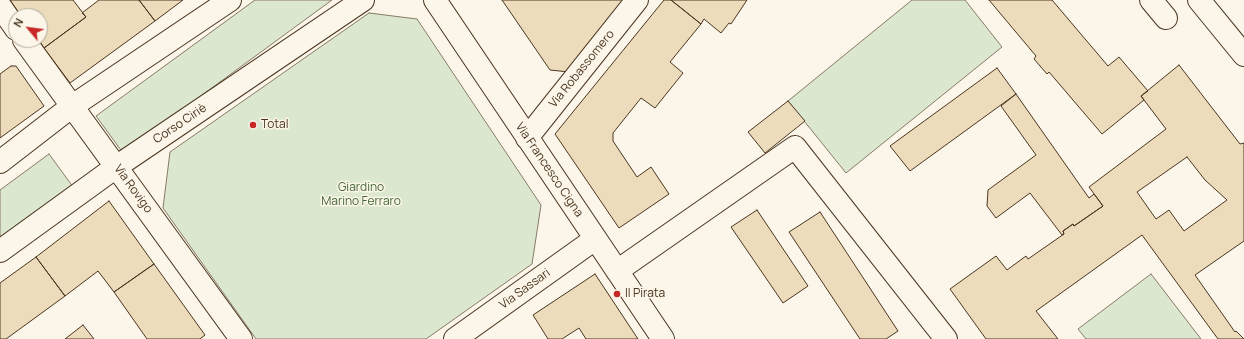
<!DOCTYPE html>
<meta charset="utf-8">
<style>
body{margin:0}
#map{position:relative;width:1244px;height:339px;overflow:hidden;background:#fbf6e9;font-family:Manrope,sans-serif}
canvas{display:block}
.north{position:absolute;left:8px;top:8px;width:40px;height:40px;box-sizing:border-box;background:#fbf6e9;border:1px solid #b4a999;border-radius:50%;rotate:299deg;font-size:11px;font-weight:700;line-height:16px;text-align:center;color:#4a3520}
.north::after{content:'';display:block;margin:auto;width:14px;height:18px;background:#c62828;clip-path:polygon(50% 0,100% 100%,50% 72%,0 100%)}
</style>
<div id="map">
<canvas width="1244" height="339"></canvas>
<div class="north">N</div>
</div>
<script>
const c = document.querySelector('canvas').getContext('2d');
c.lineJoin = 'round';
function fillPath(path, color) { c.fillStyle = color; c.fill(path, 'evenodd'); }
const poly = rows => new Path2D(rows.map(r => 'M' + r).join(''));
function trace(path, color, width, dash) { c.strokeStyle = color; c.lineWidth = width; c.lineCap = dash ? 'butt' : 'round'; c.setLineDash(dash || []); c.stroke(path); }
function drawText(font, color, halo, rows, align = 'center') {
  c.font = font + ' Manrope,sans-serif'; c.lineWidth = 3; c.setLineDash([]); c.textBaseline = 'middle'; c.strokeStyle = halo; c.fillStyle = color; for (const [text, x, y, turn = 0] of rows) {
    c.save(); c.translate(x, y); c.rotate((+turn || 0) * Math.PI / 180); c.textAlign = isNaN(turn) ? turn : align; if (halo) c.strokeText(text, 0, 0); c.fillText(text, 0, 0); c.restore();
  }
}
const green = poly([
 [255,0,332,0,123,153,96,116,255,0],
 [912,0,965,0,1002,47,846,173,788,101,912,0],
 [369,13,417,19,541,205,532,264,426,339,256,339,163,208,170,152,369,13],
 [49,154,76,191,0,247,0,190,49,154],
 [1151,274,1201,339,1086,339,1078,329,1151,274]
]);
fillPath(green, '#dce7d0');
trace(green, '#887966', 1);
const building = poly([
 [10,0,73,0,86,17,44,48,39,40,40,40,40,16,21,16,10,0],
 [99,0,139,0,155,21,70,83,44,48,86,17,82,13,99,0],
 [139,0,183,0,155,21,139,0],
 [502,0,628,0,569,72,550,70,502,0],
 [664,0,671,0,701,24,670,62,683,73,655,108,641,98,613,133,613,141,637,177,651,167,669,194,619,228,555,134,664,0],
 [671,0,747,0,731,24,729,23,721,33,704,19,701,24,671,0],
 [989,0,1052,0,1108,66,1119,57,1148,91,1141,96,1144,100,1102,134,1049,72,1047,74,1034,59,1036,56,989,0],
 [1179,65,1240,144,1244,143,1244,241,1195,275,1235,332,1236,331,1244,339,1218,339,1142,235,1036,311,1058,339,986,339,950,289,996,256,1007,270,1026,256,1028,259,1064,234,1063,231,1073,224,1074,226,1103,206,1089,187,1166,129,1141,96,1179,65],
 [1187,157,1205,180,1227,200,1184,231,1169,210,1156,219,1137,192,1187,157],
 [11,66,16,66,44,106,0,138,0,74,11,66],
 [997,68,1016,94,910,171,890,146,997,68],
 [1016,94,1089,198,1094,194,1103,206,1074,226,1073,224,1063,231,1064,234,1062,235,1030,193,996,218,987,206,988,190,1036,155,1001,106,1016,94],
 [788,101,805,121,765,153,748,132,788,101],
 [109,201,154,264,114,292,98,271,65,296,36,257,109,201],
 [757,210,808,286,783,303,731,227,757,210],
 [820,212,898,331,886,339,860,339,789,232,820,212],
 [36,257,65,296,6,339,0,339,0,283,36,257],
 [154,264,205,335,200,339,147,339,114,292,154,264],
 [595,274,638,339,586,339,579,328,562,339,548,339,533,315,595,274],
 [83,325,94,339,65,339,83,325]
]);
fillPath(building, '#ecdcbc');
trace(building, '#4a3520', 1);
const minor = poly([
 [435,0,663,339],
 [1151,0,1166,18],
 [1199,0,1244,55],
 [0,6,16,29],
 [24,40,241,339],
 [527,138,637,0],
 [0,162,71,107,230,0],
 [0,251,116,167,363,0],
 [617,271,795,147,946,339],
 [455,339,595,239]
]);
trace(minor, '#4a3520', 24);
trace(minor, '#fbf6e9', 22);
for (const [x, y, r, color] of [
 [253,125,4,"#c62828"],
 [617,294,4,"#c62828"]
]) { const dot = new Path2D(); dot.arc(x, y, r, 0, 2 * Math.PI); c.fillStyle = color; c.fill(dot); trace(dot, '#fbf6e9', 1.5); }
drawText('12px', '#4a3520', '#fbf6e9', [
 ["Via Robassomero",582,69,-51],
 ["Corso Ciriè",180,124,-34],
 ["Via Francesco Cigna",549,170,56],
 ["Via Rovigo",133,189,54],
 ["Via Sassari",525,289,-36]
]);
drawText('12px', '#4a3520', '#fbf6e9', [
 ["Total",261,125],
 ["Il Pirata",625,294]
], 'left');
drawText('12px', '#436837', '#fbf6e9', [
 ["Giardino",361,188],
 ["Marino Ferraro",361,202]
]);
</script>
